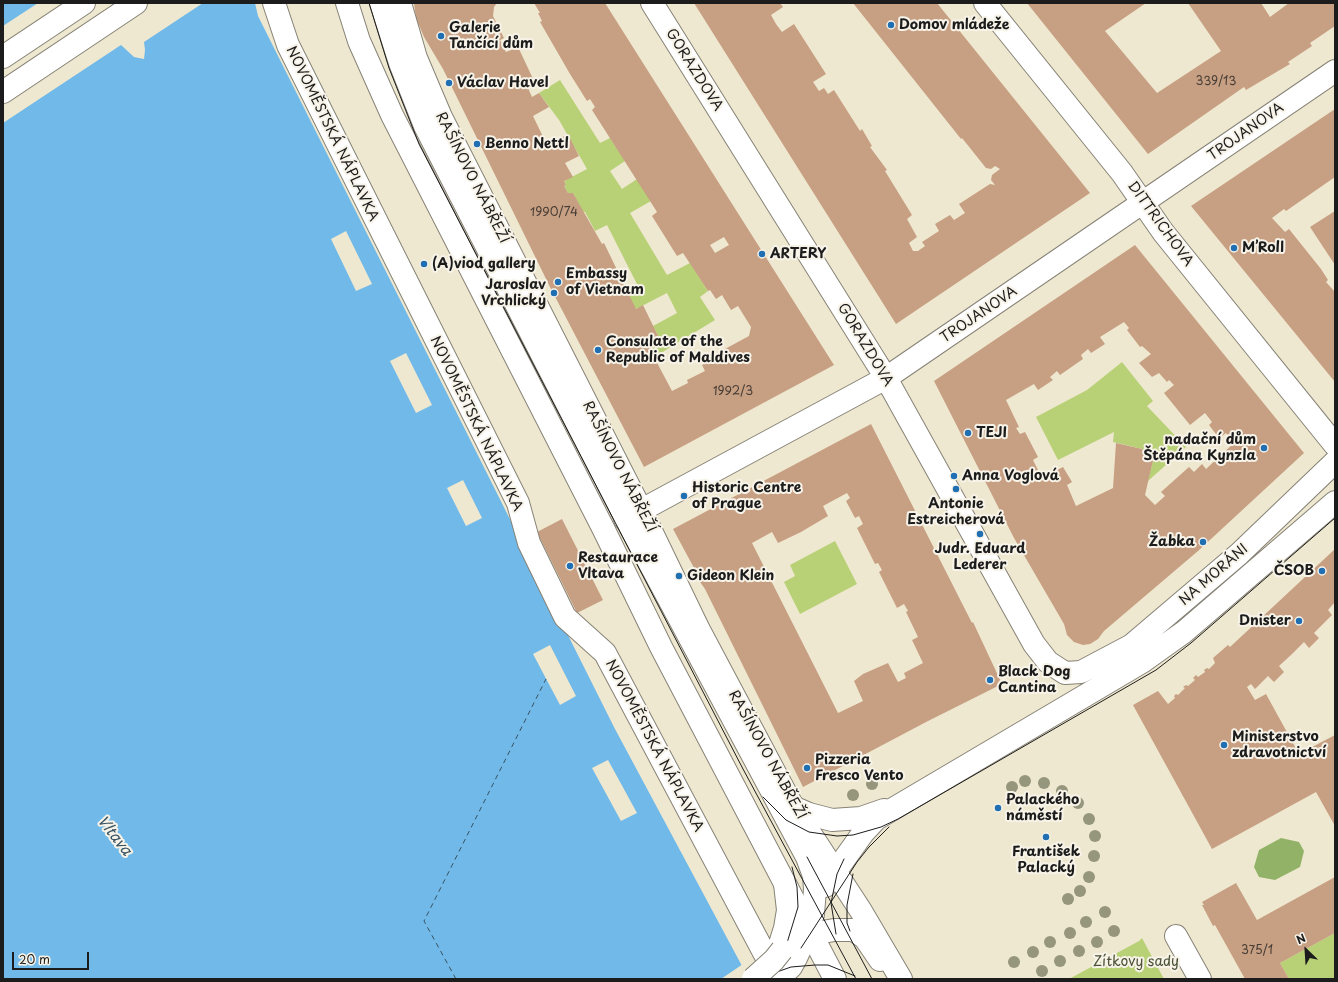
<!DOCTYPE html>
<meta charset="utf-8">
<style>
body{margin:0}
#map{position:relative;width:1338px;height:982px;overflow:hidden;background:#efe8d0;font-family:"Playpen Sans",sans-serif}
canvas{display:block}
.frame{position:absolute;inset:0;border:4px solid #1c1c1c;pointer-events:none}
.north{position:absolute;left:1286px;top:930px;width:40px;height:40px;-webkit-text-stroke:3px #f7f3e8;paint-order:stroke;rotate:335deg;font-size:11px;font-weight:700;line-height:16px;text-align:center;color:#1c1c1c}
.north::after{content:'';display:block;margin:auto;width:14px;height:18px;background:#1c1c1c;clip-path:polygon(50% 0,100% 100%,50% 72%,0 100%)}
.scale{position:absolute;left:12px;top:952px;width:77px;height:18px;box-sizing:border-box;border:2px solid #1c1c1c;border-top:0;padding-left:5px;font-size:12px;line-height:14px;white-space:nowrap;color:#1c1c1c;-webkit-text-stroke:3px #f7f3e8;paint-order:stroke}
</style>
<div id="map">
<canvas width="1338" height="982"></canvas>
<div class="frame"></div>
<div class="north">N</div>
<div class="scale">20 m</div>
</div>
<script>
const c = document.querySelector('canvas').getContext('2d');
c.lineJoin = 'round';
function fillPath(path, color) { c.fillStyle = color; c.fill(path, 'evenodd'); }
const poly = rows => new Path2D(rows.map(r => 'M' + r).join(''));
function trace(path, color, width, dash) { c.strokeStyle = color; c.lineWidth = width; c.lineCap = dash ? 'butt' : 'round'; c.setLineDash(dash || []); c.stroke(path); }
function drawText(font, color, halo, rows, align = 'center') {
  c.font = font + ' "Playpen Sans",sans-serif'; c.lineWidth = 4; c.setLineDash([]); c.textBaseline = 'middle'; c.strokeStyle = halo; c.fillStyle = color; for (const [text, x, y, turn = 0] of rows) {
    c.save(); c.translate(x, y); c.rotate((+turn || 0) * Math.PI / 180); c.textAlign = isNaN(turn) ? turn : align; if (halo) c.strokeText(text, 0, 0); c.fillText(text, 0, 0); c.restore();
  }
}
fillPath(poly([
 [560,80,600,143,610,138,625,161,610,171,622,189,637,179,651,201,630,213,667,275,690,263,708,291,700,297,715,320,656,356,652,347,661,342,653,326,677,313,667,293,636,309,629,297,640,290,607,225,595,231,585,212,582,211,573,193,568,193,564,186,566,185,564,181,587,169,559,120,539,93],
 [1122,362,1153,401,1147,406,1186,447,1148,481,1155,452,1113,442,1114,432,1058,460,1036,417,1087,390],
 [835,541,857,584,800,614,784,582,795,576,790,565],
 [1335,933,1335,979,1289,979,1280,963],
 [1142,938,1164,979,1069,979,1139,941]
]), '#b8d176');
fillPath(poly([
 [1281,838,1299,842,1304,851,1300,867,1275,880,1259,877,1254,867,1259,850]
]), '#92b367');
fillPath(poly([
 [3,3,255,3,258,16,615,729,749,979,3,979]
]), '#70b9e8');
fillPath(poly([
 [38,3,203,3,144,42,145,50,144,59,134,57,121,45,3,123,3,26],
 [346,231,372,284,356,291,331,239],
 [406,353,432,405,416,413,390,361],
 [463,480,482,518,466,526,447,488],
 [550,645,576,696,560,705,533,654],
 [608,760,637,813,621,821,592,768],
 [743,964,751,979,721,979]
]), '#efe8d0');
trace(poly([
 [456,979,424,921,546,679]
]), '#395363', 1, [5, 4]);
fillPath(poly([
 [414,3,497,3,494,7,493,16,504,38,500,40,506,52,516,48,519,49,535,83,528,88,532,97,539,93,549,107,533,116,547,145,568,134,579,156,565,163,573,177,564,181,566,185,564,186,568,193,573,193,602,244,604,243,636,309,643,305,661,342,652,347,656,356,654,357,672,391,688,383,687,380,705,371,702,365,712,360,710,357,749,336,751,327,738,306,731,310,722,295,716,299,710,290,708,291,683,253,677,256,652,216,657,212,592,110,595,107,590,99,587,101,570,74,540,22,542,21,538,13,540,13,534,3,605,3,834,365,644,467,550,287,443,69,424,37,416,18],
 [724,237,729,245,715,253,710,245],
 [694,3,780,3,783,7,771,15,776,24,782,32,794,24,826,74,813,82,819,91,824,88,828,94,834,90,860,131,862,129,872,146,870,147,887,170,885,171,912,215,907,219,917,237,909,243,913,251,918,251,925,246,922,242,939,231,935,224,950,215,954,220,965,213,959,204,990,184,995,185,991,180,992,175,1000,169,995,166,991,169,986,168,962,138,961,139,853,3,937,3,1090,193,896,324],
 [1027,3,1146,3,1105,31,1157,93,1221,51,1188,3,1261,3,1270,17,1289,3,1335,3,1335,26,1310,43,1312,46,1288,62,1290,64,1246,90,1244,87,1148,154],
 [1335,109,1335,177,1286,211,1284,209,1272,218,1285,232,1289,229,1321,269,1328,280,1326,282,1335,292,1335,382,1191,206],
 [1335,211,1335,265,1310,227],
 [1135,245,1304,453,1198,551,1104,631,1098,639,1090,644,1083,645,1074,642,1067,635,1064,624,1014,538,934,381],
 [1124,322,1129,328,1127,330,1140,347,1142,346,1151,354,1139,363,1152,377,1159,373,1167,382,1169,380,1174,385,1164,393,1190,425,1205,413,1212,422,1209,425,1219,438,1226,433,1234,443,1206,469,1202,464,1194,472,1189,467,1161,492,1165,496,1155,505,1145,495,1155,452,1116,443,1113,488,1076,506,1067,485,1072,482,1063,467,1042,478,1033,460,1038,457,1025,432,1020,434,1016,428,1019,427,1006,400,1034,384,1038,390,1053,380,1050,377,1057,371,1060,375,1083,359,1081,355,1088,349,1091,353,1105,344,1100,337],
 [871,424,972,623,973,622,1002,684,928,721,803,787,705,589,698,579,700,579,673,529],
 [847,493,850,498,846,501,855,518,859,516,863,524,857,528,875,564,878,563,882,570,879,572,897,608,904,604,908,611,906,612,918,637,912,640,923,663,904,673,906,678,898,682,888,663,863,674,854,681,863,701,838,713,752,543,772,532,778,543,801,532,828,516,823,506],
 [562,519,603,600,577,613,537,532],
 [1335,549,1335,602,1328,610,1332,615,1314,633,1319,638,1309,648,1304,642,1291,655,1279,666,1284,672,1274,682,1268,676,1255,689,1251,684,1247,687,1255,700,1266,694,1299,754,1335,735,1335,826,1316,792,1212,849,1133,705,1158,691,1168,704,1175,698,1174,696,1176,694,1178,695,1185,688,1183,687,1186,685,1188,686,1195,680,1193,678,1196,675,1198,677,1205,672,1204,670,1207,668,1209,669,1215,663,1213,658,1228,645,1230,647],
 [1335,877,1335,933,1280,963,1289,979,1245,979,1215,925,1213,926,1202,905,1204,905,1202,902,1236,883,1257,920]
]), '#c79f82');
const minor = poly([
 [274,3,288,45,518,503,529,543,565,617,605,653,778,979],
 [381,3,400,63,425,126,626,519,807,857,814,876,815,889,813,914,806,936,796,958,791,967,778,979],
 [652,3,886,378,1034,644,1048,662,1065,673,1081,672,1132,645,1239,554,1335,462],
 [985,3,1122,173,1163,232,1335,445],
 [625,519,886,378,1335,71],
 [787,801,793,807,809,814,832,820,861,818,884,810],
 [825,886,863,833,876,819,1142,662,1184,632,1335,502],
 [1176,936,1200,979],
 [797,941,812,934,834,930,854,930,865,938,880,960],
 [772,956,780,944,785,928,788,910,785,884]
]);
const major = poly([
 [347,3,359,41,392,115,604,530,661,647,835,979],
 [400,3,416,58,441,117,641,510,699,630,793,807,861,911,901,979],
 [3,57,84,3],
 [3,92,136,3]
]);
trace(minor, '#868276', 24);
trace(major, '#868276', 24);
trace(minor, '#fff', 22);
trace(major, '#fff', 22);
trace(poly([
 [369,3,389,68,419,144,743,769,856,979],
 [763,797,786,820,809,832,837,836,853,835,881,827,898,819,1156,670,1191,643,1335,518],
 [807,857,872,979],
 [850,931,847,923,847,905,853,874],
 [836,934,831,903,837,874,844,859],
 [787,943,798,907,797,887,792,867],
 [801,948,857,862,869,847,889,827],
 [757,979,791,967,815,965,828,965,855,976]
]), '#1c1c1c', 1);
const minorBridge = poly([
 [753,979,774,960,782,950]
]);
trace(minorBridge, '#868276', 24, []);
trace(minorBridge, '#fff', 22);
c.fillStyle = '#95967c';
for (const [x, y] of [
 [1025,781],
 [1044,783],
 [872,784],
 [1012,787],
 [1062,791],
 [853,795],
 [1078,803],
 [1089,819],
 [1095,836],
 [1094,856],
 [1089,877],
 [1080,891],
 [1068,899],
 [1105,912],
 [1086,922],
 [1114,931],
 [1070,933],
 [1050,942],
 [1097,942],
 [1079,951],
 [1033,952],
 [1060,961],
 [1014,962],
 [1042,971]
]) { c.beginPath(); c.arc(x, y, 6, 0, 2 * Math.PI); c.fill(); }
for (const [x, y, r, color] of [
 [891,25,4,"#1f6fb2"],
 [441,36,4,"#1f6fb2"],
 [449,83,4,"#1f6fb2"],
 [477,144,4,"#1f6fb2"],
 [1234,248,4,"#1f6fb2"],
 [762,254,4,"#1f6fb2"],
 [424,264,4,"#1f6fb2"],
 [558,282,4,"#1f6fb2"],
 [554,293,4,"#1f6fb2"],
 [598,350,4,"#1f6fb2"],
 [968,433,4,"#1f6fb2"],
 [1264,448,4,"#1f6fb2"],
 [954,476,4,"#1f6fb2"],
 [956,489,4,"#1f6fb2"],
 [684,496,4,"#1f6fb2"],
 [980,534,4,"#1f6fb2"],
 [1203,542,4,"#1f6fb2"],
 [570,566,4,"#1f6fb2"],
 [1322,571,4,"#1f6fb2"],
 [679,576,4,"#1f6fb2"],
 [1299,621,4,"#1f6fb2"],
 [990,680,4,"#1f6fb2"],
 [1224,745,4,"#1f6fb2"],
 [807,768,4,"#1f6fb2"],
 [998,808,4,"#1f6fb2"],
 [1046,837,4,"#1f6fb2"]
]) { const dot = new Path2D(); dot.arc(x, y, r, 0, 2 * Math.PI); c.fillStyle = color; c.fill(dot); trace(dot, '#f7f3e8', 1.5); }
drawText('12px', '#473d36', null, [
 ["339/13",1216,82],
 ["1990/74",554,213],
 ["1992/3",733,392],
 ["375/1",1257,951]
]);
drawText('bold 14px', '#1c1c1c', '#f7f3e8', [
 ["Domov mládeže",899,25],
 ["Galerie",449,28],
 ["Tančící dům",449,44],
 ["Václav Havel",457,83],
 ["Benno Nettl",485,144],
 ["M’Roll",1242,248],
 ["ARTERY",770,254],
 ["(A)viod gallery",432,264],
 ["Embassy",566,274],
 ["of Vietnam",566,290],
 ["Jaroslav",546,285,"right"],
 ["Vrchlický",546,301,"right"],
 ["Consulate of the",606,342],
 ["Republic of Maldives",606,358],
 ["TEJI",976,433],
 ["nadační dům",1256,440,"right"],
 ["Štěpána Kynzla",1256,456,"right"],
 ["Anna Voglová",962,476],
 ["Historic Centre",692,488],
 ["of Prague",692,504],
 ["Antonie",956,504,"center"],
 ["Estreicherová",956,520,"center"],
 ["Žabka",1195,542,"right"],
 ["Judr. Eduard",980,549,"center"],
 ["Lederer",980,565,"center"],
 ["Restaurace",578,558],
 ["Vltava",578,574],
 ["ČSOB",1314,571,"right"],
 ["Gideon Klein",687,576],
 ["Dnister",1291,621,"right"],
 ["Black Dog",998,672],
 ["Cantina",998,688],
 ["Ministerstvo",1232,737],
 ["zdravotnictví",1232,753],
 ["Pizzeria",815,760],
 ["Fresco Vento",815,776],
 ["Palackého",1006,800],
 ["náměstí",1006,816],
 ["František",1046,852,"center"],
 ["Palacký",1046,868,"center"]
], 'left');
drawText('14px', '#1c1c1c', '#f7f3e8', [
 ["GORAZDOVA",694,70,58],
 ["TROJANOVA",1246,132,-35],
 ["NOVOMĚSTSKÁ NÁPLAVKA",332,134,64],
 ["RAŠÍNOVO NÁBŘEŽÍ",472,178,63],
 ["DITTRICHOVA",1160,224,54],
 ["TROJANOVA",979,315,-34],
 ["GORAZDOVA",865,345,59],
 ["NOVOMĚSTSKÁ NÁPLAVKA",476,424,64],
 ["RAŠÍNOVO NÁBŘEŽÍ",619,467,63],
 ["NA MORÁNI",1214,575,-41],
 ["NOVOMĚSTSKÁ NÁPLAVKA",654,746,62],
 ["RAŠÍNOVO NÁBŘEŽÍ",767,755,61]
]);
drawText('14px', '#4b5237', '#f7f3e8', [
 ["Zítkovy sady",1136,962]
]);
drawText('italic 15px', '#395363', '#f7f3e8', [
 ["Vltava",114,836,52]
]);
</script>
